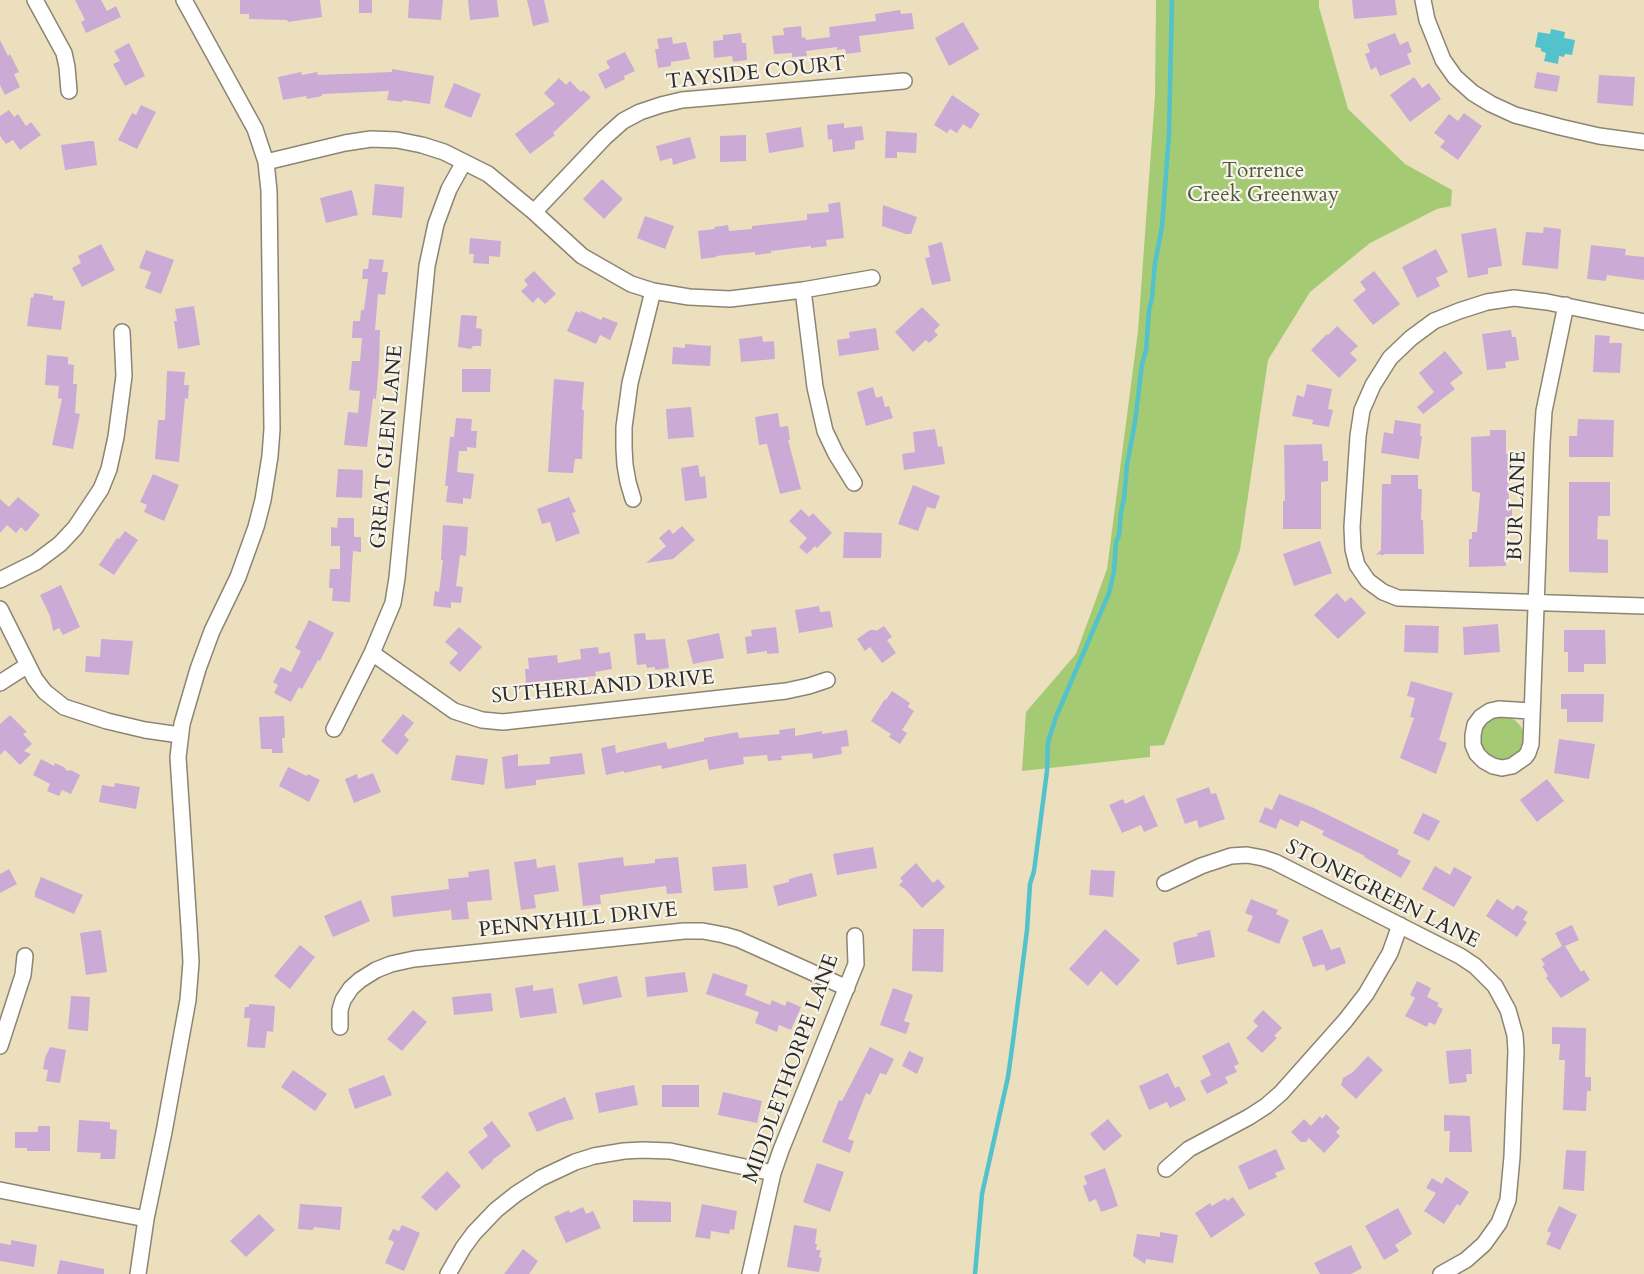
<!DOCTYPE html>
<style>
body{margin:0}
canvas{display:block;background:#ecdfbe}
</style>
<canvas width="1644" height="1274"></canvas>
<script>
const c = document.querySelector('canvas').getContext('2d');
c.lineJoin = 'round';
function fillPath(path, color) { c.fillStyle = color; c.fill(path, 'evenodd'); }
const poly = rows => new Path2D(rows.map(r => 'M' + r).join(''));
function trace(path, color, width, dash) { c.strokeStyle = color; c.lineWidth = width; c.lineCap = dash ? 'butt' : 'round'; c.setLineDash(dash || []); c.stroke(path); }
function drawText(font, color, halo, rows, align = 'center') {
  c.font = font + ' Cardo,serif'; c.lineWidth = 4.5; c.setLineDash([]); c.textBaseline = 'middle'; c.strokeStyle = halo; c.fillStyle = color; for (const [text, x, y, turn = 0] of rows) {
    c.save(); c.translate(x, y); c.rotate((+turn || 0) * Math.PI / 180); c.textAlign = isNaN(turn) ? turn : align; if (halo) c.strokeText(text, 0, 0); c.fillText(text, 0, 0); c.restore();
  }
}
fillPath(poly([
 [1156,0,1319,0,1319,7,1348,109,1405,164,1452,190,1451,206,1437,209,1370,243,1310,292,1268,360,1240,550,1164,745,1150,746,1150,757,1022,771,1026,712,1076,654,1107,569,1138,331,1155,96],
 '1480 738a22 22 0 1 1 44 0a22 22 0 1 1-44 0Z'
]), '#a4ca74');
fillPath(poly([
 [1551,29,1565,32,1564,38,1575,40,1572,55,1565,54,1564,57,1559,56,1558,64,1544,61,1546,53,1541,51,1541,48,1535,47,1538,32,1550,34]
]), '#54c2ca');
trace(poly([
 [975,1274,982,1194,1008,1077,1013,1041,1027,930,1030,884,1034,871,1047,771,1048,742,1056,717,1109,593,1114,571,1116,542,1119,535,1121,512,1124,499,1127,465,1135,422,1142,364,1146,351,1149,310,1152,298,1155,263,1162,227,1169,134,1172,0]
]), '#54c2ca', 4.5);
fillPath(poly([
 [75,0,101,0,107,11,116,6,121,17,86,33,81,22,85,20],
 [240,0,320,0,322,17,288,22,287,20,249,19,249,14,240,14],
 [359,0,372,0,372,13,359,13],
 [409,0,443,0,441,20,408,18],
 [468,0,497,0,499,17,470,20],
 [527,0,544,0,549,22,533,26],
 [1352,0,1395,0,1397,15,1354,19],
 [900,10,901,14,912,13,914,29,859,36,861,52,846,54,845,49,837,50,837,47,806,51,807,56,792,57,792,53,774,54,772,36,784,35,783,28,801,26,802,38,805,37,806,40,830,37,829,27,876,21,875,14],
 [963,22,979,49,949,66,935,38],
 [741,33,742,43,746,43,747,60,733,62,732,56,714,58,713,41,723,40,723,35],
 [1395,33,1400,45,1408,41,1412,52,1407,54,1411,64,1380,76,1376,67,1371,70,1365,54,1370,52,1367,44],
 [672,37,673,44,686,42,690,59,671,62,671,66,658,68,655,49,659,49,657,39],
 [0,40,8,56,10,54,19,72,14,74,20,87,5,95,0,85],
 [129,43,145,76,125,86,113,64,120,61,114,51],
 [625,52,635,71,624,76,625,79,605,89,598,74,610,68,606,61],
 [392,69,434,76,430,104,403,100,402,102,387,100,389,91,322,94,322,96,307,99,306,96,283,100,278,77,301,72,302,75,317,72,318,75,392,72],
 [1537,72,1560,76,1557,92,1534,88],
 [1599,75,1635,77,1633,106,1597,103],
 [1414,77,1422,88,1429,83,1441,99,1410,122,1390,95],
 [559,78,566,85,570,81,581,92,583,90,591,97,553,133,555,135,530,154,515,134,555,104,544,93],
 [454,83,481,94,471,118,444,107],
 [952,95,980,114,971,129,963,124,957,133,950,129,947,133,934,125],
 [141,105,156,112,137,149,118,140,132,113,136,115],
 [9,110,14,117,18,114,26,126,31,122,41,135,20,150,13,140,6,144,0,136,0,116],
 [1464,113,1482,126,1458,160,1440,147,1445,141,1434,133,1449,114,1458,121],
 [844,123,844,128,862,126,864,140,855,141,855,149,833,152,832,139,828,140,827,125],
 [801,127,804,147,769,153,766,133],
 [886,131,917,133,916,153,897,152,897,158,885,158],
 [746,135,746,161,720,162,720,136],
 [690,137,696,158,673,165,672,158,660,161,656,146],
 [89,141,94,141,97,165,65,170,61,145],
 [602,179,623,199,604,219,583,199],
 [375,184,404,187,402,218,372,215],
 [352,190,358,215,326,223,320,198],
 [840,202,844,238,826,240,827,246,811,248,811,246,771,251,771,253,755,255,755,252,716,256,717,257,701,259,698,231,715,229,714,227,728,225,729,231,752,229,752,226,807,220,807,214,829,212,828,204],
 [883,205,917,217,911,234,906,234,882,226],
 [645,216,674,226,665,249,637,238],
 [1544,227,1561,229,1558,269,1522,265,1526,232,1543,233],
 [1496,228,1502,266,1488,268,1488,274,1468,278,1461,234],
 [470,238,501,241,500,257,489,256,489,264,473,263,474,254,469,254],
 [942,242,951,281,932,285,925,258,930,257,928,246],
 [101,244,115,270,82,287,72,268,81,263,78,256],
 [1591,245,1626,249,1625,255,1644,257,1644,280,1607,275,1606,281,1587,279],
 [1436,249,1448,272,1436,278,1440,286,1417,298,1402,267],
 [146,250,174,260,161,294,145,288,151,272,139,268],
 [369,259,384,260,382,272,388,272,385,295,378,294,375,330,380,330,379,363,376,399,373,398,367,447,344,445,348,412,358,413,360,391,349,390,352,361,360,361,362,338,352,338,353,321,360,321,361,310,364,310,368,279,362,279,363,269,368,269],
 [534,271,556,294,545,304,538,297,533,303,521,291,528,285,524,280],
 [1374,271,1400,304,1373,325,1353,300,1366,290,1360,282],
 [34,293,53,296,53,300,65,301,61,330,27,326,31,297,33,298],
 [194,306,200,345,178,349,174,321,177,321,175,309],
 [922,307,940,325,934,331,938,335,929,343,926,340,913,352,895,332],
 [576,311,580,313,581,311,601,320,603,317,618,323,610,340,600,335,596,344,567,331],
 [461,315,477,316,476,328,482,329,481,346,473,346,471,349,458,347],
 [1337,326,1358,346,1350,353,1357,360,1339,378,1311,350,1327,334,1328,335],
 [876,328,879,350,839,356,837,340,850,338,849,332],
 [1511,330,1512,337,1516,337,1519,360,1505,362,1506,368,1487,370,1482,334],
 [1595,335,1610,336,1609,343,1622,343,1620,373,1593,372],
 [762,336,763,342,774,341,775,359,741,362,739,339],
 [685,344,711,346,710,366,672,364,673,347,685,348],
 [1445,351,1463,373,1450,383,1455,389,1423,414,1417,407,1434,392,1419,373],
 [47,355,68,357,68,364,74,365,73,384,77,384,75,413,80,414,73,449,52,445,62,399,58,398,59,386,45,385],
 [462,369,491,369,490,392,462,392],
 [167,371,185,372,184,385,189,385,188,399,185,398,179,462,155,459,158,420,165,420],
 [554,379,584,382,582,410,584,410,582,459,575,459,573,473,548,472],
 [1307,384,1332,389,1328,409,1333,410,1329,427,1312,424,1313,420,1292,416,1297,395,1304,397],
 [873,387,876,398,882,396,885,407,889,406,893,418,866,426,857,392],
 [691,407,694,437,668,439,666,409],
 [778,413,780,427,788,426,790,440,788,440,801,489,780,494,767,444,759,445,755,417],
 [456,418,472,419,471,431,477,431,476,448,467,447,467,451,459,451,457,472,474,474,471,499,463,498,463,504,446,502,448,486,445,486,450,437,454,437],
 [1578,419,1614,420,1613,457,1569,457,1569,436,1577,436],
 [1395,420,1421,424,1420,436,1422,436,1419,459,1381,453,1384,432,1393,434],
 [935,429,938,447,942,446,945,464,904,470,902,454,915,452,913,432],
 [1490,430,1506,430,1506,454,1513,454,1513,471,1508,471,1509,506,1512,506,1512,517,1505,517,1506,566,1469,567,1469,539,1472,539,1472,532,1477,532,1480,493,1472,491,1471,437,1490,436],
 [1322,444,1323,461,1328,461,1328,481,1321,482,1321,529,1283,529,1283,501,1285,501,1284,445],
 [698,465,700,477,705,476,707,498,685,501,681,468],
 [338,469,363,470,362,498,336,497],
 [153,474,179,485,164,521,144,512,147,505,140,502],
 [1391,475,1418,475,1418,489,1422,489,1421,520,1423,520,1424,554,1385,554,1381,556,1381,554,1376,555,1381,550,1382,484,1391,484],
 [1569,482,1610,482,1610,516,1598,516,1597,539,1608,540,1608,573,1569,572],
 [913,485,940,496,935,509,927,507,918,531,898,524],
 [18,497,40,515,26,532,21,527,16,533,7,525,0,533,0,499,9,507],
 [569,497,576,512,572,513,580,533,556,542,550,522,542,524,537,509],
 [801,509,809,517,813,513,832,533,817,548,815,546,807,554,799,547,807,538,789,521],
 [338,518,354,518,354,537,361,537,361,552,353,551,350,602,332,601,333,588,329,588,330,569,340,569,340,546,331,546,331,527,337,528],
 [443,525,468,527,466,556,460,555,456,586,463,587,461,603,451,602,451,608,433,606,435,591,439,592,443,560,441,560],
 [682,526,695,540,673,559,646,563,666,546,659,538,669,529,673,534],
 [125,531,138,540,114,575,99,565,117,538,119,539],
 [844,532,882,533,881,558,843,558],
 [1320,541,1332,573,1294,586,1283,554],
 [61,585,80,627,63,635,59,628,53,631,50,616,40,595],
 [1337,593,1345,602,1351,597,1366,613,1338,639,1314,615],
 [819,606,820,612,830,611,833,627,799,633,795,610],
 [309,620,334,633,320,661,318,660,302,689,299,687,291,702,274,693,278,685,273,682,281,667,291,672,301,651,295,648],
 [1498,624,1500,652,1464,655,1463,627],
 [1405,625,1439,626,1438,653,1404,652],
 [884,626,892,637,887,640,896,653,882,663,870,647,865,651,857,639,870,630,875,630,876,631],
 [459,627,482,647,460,672,449,663,458,653,445,642],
 [776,627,779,653,767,654,767,651,747,654,745,637,752,636,751,630],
 [1564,630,1605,630,1606,664,1584,664,1584,672,1568,672,1568,652,1564,652],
 [645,633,646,640,665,639,669,668,655,670,655,667,647,668,646,664,637,665,634,634],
 [719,633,724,658,693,664,687,640],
 [101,639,133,641,129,675,85,672,86,656,100,657],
 [598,647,599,654,610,652,612,669,595,672,596,676,526,683,525,669,529,669,528,658,557,655,558,663,581,659,580,649],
 [1411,681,1453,693,1439,740,1447,743,1436,774,1400,758,1414,718,1410,717,1415,698,1407,696],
 [892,691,910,703,908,707,914,711,902,730,907,733,900,744,889,737,891,734,871,721,885,699,886,700],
 [1561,694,1604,694,1603,722,1567,722,1567,709,1561,709],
 [403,714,414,723,404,735,409,740,397,755,381,741],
 [10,715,27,732,23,734,32,744,24,751,31,754,20,765,5,750,0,755,0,724],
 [284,716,285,738,282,738,283,753,272,753,272,749,261,749,259,717],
 [795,728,795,736,822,731,822,734,847,730,849,746,841,747,842,754,813,759,812,753,781,756,782,760,768,761,767,755,743,757,744,764,709,770,707,759,662,769,661,765,624,773,624,771,606,775,601,748,615,745,616,753,666,742,668,749,704,741,704,738,738,732,739,738,780,734,779,730],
 [1559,739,1595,744,1589,779,1554,773],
 [582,753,585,774,536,780,536,785,505,789,502,757,518,754,518,766,550,764,550,757],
 [456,755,488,759,484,785,451,780],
 [41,759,54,766,55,763,64,767,67,771,71,770,80,775,71,794,62,790,59,796,47,791,50,784,33,775],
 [288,767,307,776,308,774,320,780,309,802,279,786],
 [373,773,381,792,354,803,345,779,357,774,358,779],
 [1547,779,1564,801,1537,822,1520,800],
 [115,783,140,787,136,809,99,802,102,785,114,787],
 [1209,787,1211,794,1216,793,1225,819,1199,828,1197,820,1185,824,1176,799],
 [1279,794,1314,808,1399,850,1397,854,1411,861,1401,878,1364,857,1365,856,1322,835,1324,831,1301,820,1298,827,1280,819,1276,829,1259,822,1265,807,1272,810],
 [1144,795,1158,826,1144,832,1141,825,1122,833,1109,805,1123,799,1125,804],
 [1423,813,1440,821,1429,841,1413,833],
 [873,847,877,868,837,875,833,854],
 [623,857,624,866,655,863,655,859,678,857,682,893,667,894,666,886,628,891,600,895,601,904,583,906,578,863],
 [536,859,537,868,555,865,559,891,534,895,536,908,521,910,514,862],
 [916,863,933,883,938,879,945,887,922,908,906,890,899,885,903,881,900,878],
 [746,864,748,888,714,891,712,867],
 [1435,866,1450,875,1454,867,1472,877,1454,907,1422,889],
 [9,869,17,884,0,893,0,874],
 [489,869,492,900,467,902,469,919,452,920,451,910,393,917,391,896,449,889,448,879,469,877,468,872],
 [1091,870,1115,871,1113,897,1089,895],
 [812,873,817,896,778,906,773,886,789,882,789,879],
 [41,877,83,895,74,914,35,897,35,892],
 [1251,899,1278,910,1276,914,1289,920,1279,944,1247,931,1253,916,1245,913],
 [1497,899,1513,910,1517,905,1528,912,1523,920,1527,922,1517,937,1486,916],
 [361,900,370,921,333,937,324,916],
 [1572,925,1579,940,1565,946,1581,972,1584,970,1590,980,1561,998,1546,978,1548,976,1542,966,1545,965,1541,959,1562,946,1555,933],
 [913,929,944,929,943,972,912,971],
 [1105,929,1140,960,1117,986,1101,971,1088,986,1069,969],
 [1322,929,1331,950,1340,947,1346,963,1326,971,1324,964,1313,967,1302,937],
 [101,930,107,972,86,975,80,933],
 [1210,930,1215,957,1177,965,1173,943,1180,940,1198,936,1197,933],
 [300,945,315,957,290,989,274,976],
 [685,972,688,992,647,997,645,977],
 [713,973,748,985,745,995,770,1005,772,1000,785,1006,787,1001,801,1007,791,1030,779,1025,777,1032,755,1023,759,1012,706,994],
 [617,976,622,997,583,1005,578,984],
 [1417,981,1431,988,1427,997,1439,1003,1437,1006,1443,1009,1435,1025,1429,1022,1427,1027,1405,1016,1415,998,1410,995],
 [533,985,533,991,553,988,557,1013,520,1018,515,988],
 [893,988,913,995,904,1021,910,1023,906,1034,880,1025],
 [491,993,493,1011,454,1015,452,997],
 [71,996,90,997,88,1031,68,1029],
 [249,1004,275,1006,273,1032,267,1031,265,1048,247,1047,250,1018,244,1018,245,1007,249,1007],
 [413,1010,427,1022,402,1051,387,1039],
 [1263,1010,1282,1028,1274,1036,1277,1038,1262,1053,1246,1038,1258,1026,1253,1021],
 [1552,1027,1586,1028,1585,1077,1591,1077,1591,1091,1587,1091,1586,1111,1563,1110,1565,1060,1559,1060,1560,1044,1552,1044],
 [1229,1042,1239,1064,1234,1066,1237,1072,1225,1077,1228,1083,1207,1094,1200,1081,1211,1075,1202,1056],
 [50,1047,66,1050,60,1083,46,1081,48,1070,43,1069,45,1058],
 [870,1047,894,1059,886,1075,880,1073,870,1095,866,1093,848,1139,854,1141,850,1153,822,1142,839,1100,842,1101],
 [1471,1049,1472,1074,1466,1074,1467,1082,1449,1084,1446,1051],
 [909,1051,924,1058,917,1074,902,1066],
 [1368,1056,1383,1070,1356,1099,1341,1085,1343,1078,1353,1072],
 [293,1070,327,1094,315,1111,281,1087],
 [1168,1073,1175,1088,1179,1086,1186,1100,1170,1108,1167,1102,1149,1110,1139,1086],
 [384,1075,392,1095,355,1109,348,1089],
 [634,1085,638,1105,599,1113,595,1093],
 [662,1085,699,1085,699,1107,662,1107],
 [723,1092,762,1101,757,1123,718,1115],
 [565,1097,574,1119,559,1123,537,1132,528,1113],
 [1326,1114,1340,1128,1336,1132,1340,1136,1324,1153,1309,1138,1306,1142,1301,1142,1291,1132,1304,1119,1311,1126,1320,1116,1322,1119],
 [1444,1115,1470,1116,1472,1152,1449,1152,1450,1131,1444,1131],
 [1108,1119,1122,1136,1104,1151,1090,1134],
 [79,1120,110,1122,110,1129,117,1130,115,1159,100,1159,101,1153,77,1152],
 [492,1121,511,1146,492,1160,493,1161,482,1170,468,1152,488,1136,483,1128],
 [38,1126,50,1126,50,1151,27,1151,27,1148,15,1148,15,1132,38,1132],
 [1276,1149,1285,1169,1275,1173,1277,1177,1249,1190,1238,1166],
 [1566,1150,1586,1151,1584,1191,1563,1189],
 [817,1163,844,1172,830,1212,803,1202],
 [1105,1168,1118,1206,1101,1212,1096,1199,1089,1202,1083,1186,1087,1184,1084,1176],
 [447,1171,461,1186,436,1211,421,1197],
 [1446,1177,1469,1192,1460,1206,1457,1204,1444,1224,1424,1211,1436,1193,1426,1188,1432,1178,1442,1184],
 [1233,1197,1245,1215,1211,1238,1195,1213,1210,1203,1212,1206,1225,1198,1227,1201],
 [633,1200,671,1202,671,1222,633,1222],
 [300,1204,342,1207,340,1230,314,1227,313,1230,298,1229],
 [702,1204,737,1211,734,1230,730,1229,729,1234,711,1231,710,1239,695,1237],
 [1559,1206,1577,1215,1560,1250,1546,1244,1551,1233,1547,1231],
 [583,1207,586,1214,593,1211,601,1228,566,1243,554,1217,569,1210,570,1213],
 [1398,1208,1412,1234,1395,1245,1399,1251,1384,1260,1365,1226],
 [259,1214,275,1230,246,1257,230,1241],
 [402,1225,420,1233,404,1271,385,1263,394,1242,388,1239,393,1229,399,1231],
 [794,1225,817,1229,815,1244,817,1244,816,1250,821,1250,819,1257,822,1258,819,1272,787,1267],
 [1160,1232,1178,1235,1173,1263,1146,1259,1145,1264,1133,1256,1137,1234,1160,1237],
 [11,1240,37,1245,34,1267,0,1261,0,1243,11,1245],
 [1351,1245,1362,1268,1351,1274,1320,1274,1314,1263],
 [523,1249,538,1261,529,1274,504,1274],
 [60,1260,104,1269,104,1274,57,1274]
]), '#ccaad6');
const minor = poly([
 [35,0,64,53,67,67,69,91],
 [1423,0,1427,20,1443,60,1455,77,1473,93,1491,104,1515,115,1560,127,1599,136,1644,142],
 [266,162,345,143,371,139,397,140,422,145,444,152,488,174,534,212,582,256,631,284,653,291,689,297,730,299,803,290,872,278],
 [534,212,604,138,623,121,640,112,661,105,682,100,904,81],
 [803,290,815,387,825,431,836,454,854,483],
 [1644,322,1547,302,1514,298,1487,302,1459,311,1434,321,1411,338,1390,358,1373,385,1362,410,1358,436,1352,527,1353,549,1357,565,1368,581,1383,592,1398,598,1644,606],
 [633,499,628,482,625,465,624,448,624,427,630,383,653,291],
 [0,580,36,562,60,544,75,528,101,489,109,469,116,437,124,376,122,332],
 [0,609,35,679,45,692,64,707,107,721,145,730,180,735],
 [372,653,454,711,482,720,503,722,786,691,809,686,827,680],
 [0,683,28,665],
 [1531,711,1499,709,1490,711,1481,717,1475,725,1473,735,1473,745,1477,754,1484,761,1493,766,1502,768,1512,766,1525,757,1528,753,1531,744,1542,443,1544,411,1566,305],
 [334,729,372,653,393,603,397,578,427,266,436,224,449,189,464,162],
 [1165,883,1201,866,1231,856,1247,855,1263,858,1275,862,1460,956,1475,966,1495,986,1508,1010,1515,1035,1516,1051,1512,1157,1508,1200,1499,1223,1484,1244,1466,1260,1441,1274],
 [340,1027,340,1010,343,1000,351,988,360,980,376,970,391,964,414,959,684,931,703,931,724,935,738,939,847,988],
 [0,1046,23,975,25,956],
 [1166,1169,1189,1149,1249,1117,1266,1106,1281,1093,1345,1021,1366,994,1390,953,1400,925],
 [0,1190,146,1219],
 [138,1274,146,1219,164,1132,188,1000,191,962,189,927,178,757,182,724,198,669,212,631,238,577,256,527,263,500,270,456,272,429,269,191,266,162,255,129,184,0],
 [448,1274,463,1248,474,1233,496,1210,516,1194,541,1178,575,1162,594,1156,624,1151,643,1150,670,1151,773,1173],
 [750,1274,773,1173,781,1150,856,964,855,936]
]);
trace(minor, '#8c8574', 18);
trace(minor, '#fff', 15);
drawText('21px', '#2b2b2b', '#f7f3e8', [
 ["TAYSIDE COURT",756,74,-6],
 ["GREAT GLEN LANE",388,447,-85],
 ["BUR LANE",1518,506,-88],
 ["SUTHERLAND DRIVE",603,688,-5],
 ["STONEGREEN LANE",1382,895,27],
 ["PENNYHILL DRIVE",578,921,-6],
 ["MIDDLETHORPE LANE",792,1069,-70]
]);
drawText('21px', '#4f5b41', '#f7f3e8', [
 ["Torrence",1263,172],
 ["Creek Greenway",1263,196]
]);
</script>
